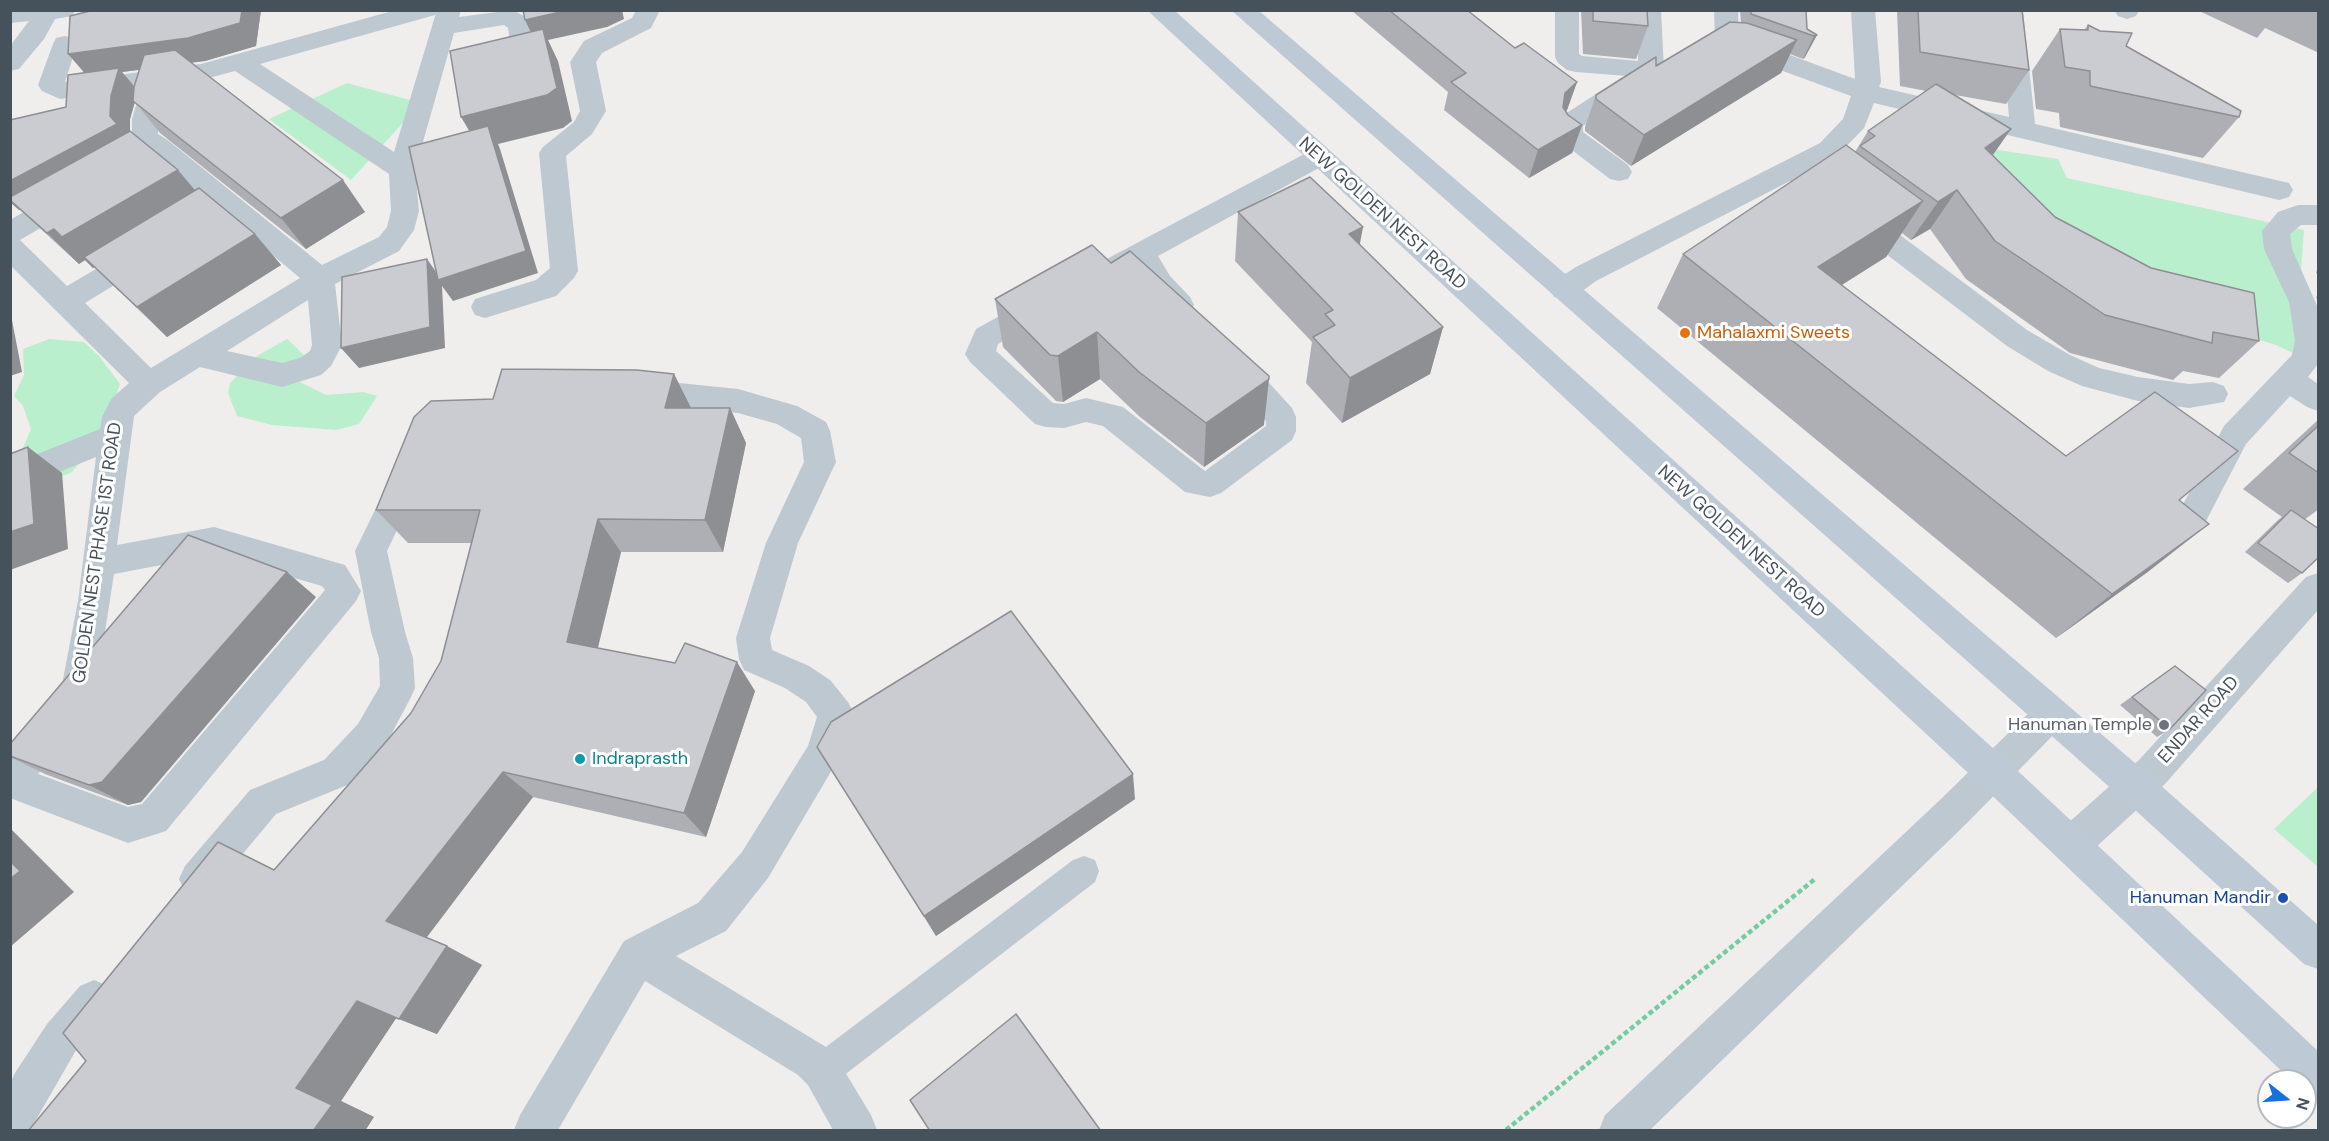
<!DOCTYPE html>
<style>
body{margin:0}
#map{position:relative;width:2329px;height:1141px;overflow:hidden;background:#f0eded;font-family:"DM Sans",sans-serif}
canvas{display:block}
.frame{position:absolute;inset:0;border:12px solid #45515b;pointer-events:none}
.north{position:absolute;left:2257px;top:1069px;width:60px;height:60px;box-sizing:border-box;background:#fff;border:2px solid #b5b9bd;border-radius:50%;rotate:107deg;font-size:16px;font-weight:700;line-height:24px;text-align:center;color:#45515b}
.north::after{content:'';display:block;margin:auto;width:21px;height:27px;background:#1771df;clip-path:polygon(50% 0,100% 100%,50% 72%,0 100%)}
</style>
<div id="map">
<canvas width="2329" height="1141"></canvas>
<div class="frame"></div>
<div class="north">N</div>
</div>
<script>
const c = document.querySelector('canvas').getContext('2d');
c.lineJoin = 'round';
function fillPath(path, color) { c.fillStyle = color; c.fill(path, 'evenodd'); }
const poly = rows => new Path2D(rows.map(r => 'M' + r).join(''));
function trace(path, color, width, dash) { c.strokeStyle = color; c.lineWidth = width; c.lineCap = dash ? 'butt' : 'round'; c.setLineDash(dash || []); c.stroke(path); }
function drawText(font, color, halo, rows, align = 'center') {
  c.font = font + ' "DM Sans",sans-serif'; c.lineWidth = 6; c.setLineDash([]); c.textBaseline = 'middle'; c.strokeStyle = halo; c.fillStyle = color; for (const [text, x, y, turn = 0] of rows) {
    c.save(); c.translate(x, y); c.rotate((+turn || 0) * Math.PI / 180); c.textAlign = isNaN(turn) ? turn : align; if (halo) c.strokeText(text, 0, 0); c.fillText(text, 0, 0); c.restore();
  }
}
fillPath(poly([
 [347,83,421,103,351,180,269,119],
 [1978,147,2058,159,2067,178,2304,230,2295,354,2276,345,2150,306],
 [49,339,84,342,99,356,120,384,102,436,72,472,34,489,17,462,31,429,23,406,14,396,24,375,23,349],
 [287,339,304,355,286,370,300,382,326,395,363,392,377,396,359,424,336,430,272,425,237,416,228,393,230,383,257,356],
 [2318,787,2318,867,2274,829]
]), '#baefce');
trace(poly([
 [1506,1130,1815,879]
]), '#72cd9f', 4.5, [5, 3]);
fillPath(poly([
 [1084,856,1095,860,1099,871,1095,882,834,1083,822,1088,810,1083,805,1071,810,1059,1073,860,1084,856]
]), '#bdc8d0');
fillPath(poly([
 [10,10,75,10,75,11,72,16,55,19,44,39,19,69,10,71,10,46,29,21,10,23,10,10],
 [396,10,461,10,459,17,513,10,529,19,532,24,534,41,531,47,522,49,513,47,510,41,508,28,504,25,454,33,415,170,419,211,414,230,399,251,335,284,342,345,331,366,321,375,282,387,200,367,160,392,134,416,117,545,214,527,345,565,361,591,356,601,166,831,128,843,10,798,10,753,60,695,78,601,96,457,10,492,10,465,100,429,102,417,112,398,129,383,10,265,10,220,60,191,70,188,80,191,84,198,80,205,20,240,67,286,132,248,142,245,152,248,156,255,152,262,85,303,151,368,300,278,151,153,136,144,132,138,132,119,141,88,60,99,42,91,38,85,53,44,56,38,65,36,74,38,77,44,65,82,201,64,396,10],
 [436,13,394,152,260,64,435,15,436,13],
 [235,71,389,174,391,211,387,227,379,237,322,265,169,141,158,134,158,119,168,85,201,80,235,71],
 [308,300,312,345,310,351,300,358,282,363,227,351,308,300],
 [214,555,322,586,325,590,142,804,128,807,38,774,88,713,94,702,114,574,214,555],
 [636,10,660,10,651,28,602,53,596,62,606,111,592,134,566,156,578,271,574,278,556,296,485,318,475,315,471,307,475,299,536,280,550,268,539,153,543,147,574,122,580,111,570,62,584,41,632,18,636,10],
 [1555,10,1579,10,1579,54,1582,56,1638,61,1637,10,1661,10,1664,70,1660,76,1651,78,1635,77,1639,78,1643,84,1639,90,1583,126,1583,132,1628,165,1632,172,1628,179,1619,181,1610,179,1560,141,1556,135,1558,122,1562,116,1621,78,1627,76,1576,72,1567,70,1558,63,1555,57,1555,10],
 [1714,10,1738,10,1739,40,1752,41,1855,79,1851,10,1875,10,1881,82,1879,87,2009,117,1999,10,2023,10,2035,124,2289,183,2293,190,2289,197,2279,200,1874,103,1864,128,1838,155,1812,169,2027,330,2070,355,2099,368,2138,377,2189,384,2213,382,2224,386,2228,394,2224,402,2189,408,2138,401,2082,386,2048,371,2007,346,1790,181,1596,281,1574,297,1564,300,1554,297,1550,289,1554,281,1576,267,1820,143,1843,119,1851,96,1734,53,1732,50,1718,49,1715,43,1714,10],
 [2114,10,2139,10,2139,11,2136,16,2127,19,2118,16,2114,10],
 [1319,148,1328,151,1332,157,1328,163,1158,256,1170,276,1190,297,1194,305,1190,313,1180,316,1170,313,1150,290,1136,268,1106,284,1096,287,1086,284,1082,277,1086,270,1310,151,1319,148],
 [2298,205,2318,205,2318,225,2301,225,2290,234,2292,249,2318,308,2318,364,2308,377,2318,384,2318,411,2307,407,2290,396,2246,444,2206,521,2195,525,2184,521,2179,512,2224,426,2292,355,2295,340,2289,302,2264,249,2262,231,2278,212,2298,205],
 [1040,296,1050,299,1054,307,1050,315,998,344,996,351,1053,403,1064,404,1086,398,1123,407,1205,471,1266,426,1266,421,1226,376,1222,368,1226,360,1237,356,1248,360,1292,408,1296,417,1296,431,1292,440,1221,493,1210,497,1185,492,1103,426,1086,422,1064,428,1046,427,1035,424,970,362,965,354,976,329,1030,299,1040,296],
 [640,379,738,389,797,406,826,422,830,431,836,462,798,543,770,638,772,650,809,666,830,680,848,702,854,713,842,753,768,878,726,931,676,956,826,1047,836,1057,871,1115,877,1130,833,1130,808,1085,798,1075,645,981,558,1130,514,1130,520,1115,624,941,698,903,742,852,808,746,817,717,806,702,785,688,744,670,739,659,736,638,766,543,804,462,801,438,777,424,738,413,640,403,629,399,625,391,629,383,640,379],
 [405,467,416,471,421,480,387,551,405,632,413,658,415,688,410,699,384,748,350,784,276,814,211,892,198,898,185,892,179,879,185,866,250,790,324,760,358,724,380,686,379,658,371,632,355,551,394,471,405,467],
 [2318,573,2318,610,2165,784,2084,858,2071,863,2058,858,2052,845,2058,832,2139,760,2306,577,2318,573],
 [94,980,108,986,114,1000,108,1014,75,1052,33,1125,35,1130,10,1130,10,1083,15,1073,47,1024,80,986,94,980]
]), '#bdc8d0');
fillPath(poly([
 [2052,697,2064,702,2070,713,2064,724,1967,823,1650,1130,1599,1130,1605,1115,1941,799,2040,702,2052,697]
]), '#bdc8d0');
fillPath(poly([
 [1147,10,1174,10,2005,759,2318,1051,2318,1098,2305,1093,2305,1081,2292,1081,1979,783,1147,10],
 [1231,10,1258,10,2149,775,2318,925,2318,969,2304,964,2123,799,1231,10]
]), '#bdc9d5');
fillPath(poly([
 [94,10,261,10,256,46,205,61,191,62,365,212,306,249,160,133,135,102,130,119,130,131,196,191,255,234,281,265,167,337,94,267,93,268,85,260,79,264,20,210,19,210,10,202,10,120,66,107,85,73],
 [139,70,134,86,122,72],
 [1351,10,1467,10,1515,48,1577,82,1567,110,1566,111,1568,115,1582,125,1572,153,1529,178,1444,110,1448,92],
 [1581,10,1647,10,1648,26,1636,59,1583,54],
 [1740,10,1806,10,1807,29,1817,35,1805,57,1803,59,1790,54,1781,73,1631,166,1585,131,1585,127,1596,95,1741,22],
 [1897,10,2022,10,2029,70,2006,104,1955,95,2011,129,1992,156,2055,217,2259,341,2219,378,2183,371,2173,380,2169,379,2070,353,1966,279,1930,229,1911,240,1902,233,1886,257,1841,285,2066,456,2179,500,2149,571,2056,638,1657,308,1683,254,1855,152,1868,131,1926,91,1900,86],
 [2197,10,2319,10,2319,53,2265,28,2257,38],
 [2088,25,2126,46,2239,117,2203,158,2060,127,2059,113,2036,109,2032,71,2060,29,2084,30],
 [1238,212,1360,245,1443,327,1430,374,1342,423,1306,383,1312,342,1235,261],
 [1092,245,1264,425,1204,467,1140,417,1100,379,1063,402,1056,401,1003,347,995,299],
 [2319,263,2319,275,2316,273],
 [2319,294,2319,304,2316,297],
 [674,374,691,408,730,408,746,443,723,552,621,552,598,648,755,691,706,837,533,797,426,937,482,965,437,1034,396,1018,341,1101,374,1117,28,1131,274,870,411,713,441,661,472,543,408,543,376,510,493,399],
 [2319,419,2319,509,2304,520,2302,573,2288,583,2245,552,2278,520,2282,517,2243,489],
 [316,597,141,802,128,805,45,774,10,757,10,744],
 [2175,666,2170,729,2157,737,2120,705],
 [817,747,1135,799,936,936]
]), '#aeafb5');
fillPath(poly([
 [242,10,261,10,256,46,205,61,122,72,138,91,130,119,130,138,10,200,10,181,110,116,88,77,68,54],
 [569,10,622,10,624,19,607,27,548,40,558,61,572,121,563,128,498,144,500,149,538,273,453,301,442,286,445,348,359,368,341,348,427,259,441,279,480,149,461,117,536,43,525,20],
 [1817,35,1805,57,1803,59,1814,36],
 [1797,40,1781,73,1631,166,1644,135],
 [1577,82,1567,110,1556,121,1565,93],
 [1582,125,1572,153,1529,178,1538,150],
 [2011,129,1983,169,1985,148],
 [178,170,205,202,93,268,62,237],
 [343,180,365,212,306,249,281,218],
 [1957,190,1930,229,1911,240,1938,202],
 [10,200,20,210,19,210,10,202],
 [1923,201,1886,257,1785,321,1818,267],
 [1363,227,1354,276,1349,234],
 [54,229,85,260,79,264,47,233],
 [255,234,281,265,167,337,137,307],
 [10,310,22,372,10,376],
 [1443,327,1430,374,1342,423,1350,378],
 [1097,332,1100,379,1063,402,1058,356],
 [674,374,692,410,665,408],
 [1269,379,1264,425,1204,467,1206,423],
 [730,408,746,443,723,552,705,520],
 [28,447,62,473,68,549,10,570,10,532],
 [598,519,621,552,592,671,567,642],
 [2209,524,2149,571,2056,638,2112,594],
 [287,572,316,597,141,802,128,805,89,785],
 [737,662,755,691,706,837,684,813],
 [503,772,533,797,424,941,386,921],
 [1133,774,1135,799,936,936,924,916],
 [10,828,74,892,10,947],
 [447,946,482,965,437,1034,399,1019],
 [357,1001,397,1017,341,1101,374,1117,365,1131,313,1131,296,1088]
]), '#8d8f93');
const building = poly([
 [94,10,242,10,240,23,188,38,68,54,70,16,94,10],
 [523,10,569,10,525,20,523,10],
 [1389,10,1467,10,1515,48,1524,43,1577,82,1565,93,1563,107,1568,115,1582,125,1538,150,1451,82,1466,73,1389,10],
 [1593,10,1647,10,1648,26,1593,21,1593,10],
 [1751,10,1806,10,1807,29,1817,35,1814,36,1751,14,1751,10],
 [1918,10,2022,10,2029,70,1920,52,1918,10],
 [1730,22,1747,23,1797,40,1644,135,1596,99,1596,95,1656,57,1656,66,1730,22],
 [2088,25,2100,31,2132,33,2126,46,2241,111,2239,117,2090,86,2090,71,2065,67,2060,29,2088,30,2088,25],
 [543,29,557,88,547,95,461,117,450,51,543,29],
 [175,50,343,180,281,218,133,101,134,87,144,55,175,50],
 [119,68,111,96,110,116,117,124,10,181,10,120,66,107,68,75,119,68],
 [1936,84,2011,129,1985,148,2055,217,2151,268,2254,293,2259,341,2213,332,2212,343,2208,342,2105,315,1995,241,1957,190,1938,202,1860,146,1875,136,1868,131,1936,84],
 [488,126,526,251,438,280,409,147,488,126],
 [130,131,178,170,62,237,54,229,47,233,10,200,10,197,130,131],
 [1846,145,1923,201,1818,267,2066,456,2155,392,2238,451,2179,500,2209,524,2112,594,1683,254,1846,145],
 [1310,177,1363,227,1349,234,1443,327,1350,378,1313,337,1335,325,1325,314,1333,310,1238,212,1310,177],
 [199,188,255,234,137,307,84,257,199,188],
 [1092,245,1111,263,1130,251,1269,376,1269,379,1206,423,1139,372,1097,332,1058,356,1050,355,995,299,1092,245],
 [427,259,430,327,341,348,342,277,427,259],
 [502,369,637,370,674,374,665,408,730,408,705,520,598,519,567,642,675,663,685,643,737,662,684,813,503,772,386,921,447,946,399,1019,357,1001,296,1088,332,1105,313,1131,28,1131,86,1061,63,1033,218,842,274,870,411,713,441,661,480,510,376,510,414,417,431,401,493,399,502,369],
 [2319,425,2319,473,2289,453,2319,425],
 [28,447,34,524,10,532,10,454,28,447],
 [2291,510,2319,529,2319,557,2302,573,2258,543,2291,510],
 [188,535,287,572,102,782,89,785,10,756,10,744,188,535],
 [1011,611,1133,774,924,916,817,747,831,722,1011,611],
 [2175,666,2206,690,2170,729,2132,697,2175,666],
 [10,861,20,871,10,879,10,861],
 [1016,1014,1101,1131,930,1131,910,1100,1016,1014]
]);
fillPath(building, '#caccd2');
trace(building, '#8d8f93', 1.5);
for (const [x, y, r, color] of [
 [1685,333,6,"#e8710a"],
 [2164,725,6,"#6b7280"],
 [580,759,6,"#0f9aa8"],
 [2283,898,6,"#1a4fb4"]
]) { const dot = new Path2D(); dot.arc(x, y, r, 0, 2 * Math.PI); c.fillStyle = color; c.fill(dot); trace(dot, '#fff', 2); }
drawText('18px', '#45515b', '#fff', [
 ["NEW GOLDEN NEST ROAD",1382,214,42],
 ["NEW GOLDEN NEST ROAD",1741,542,42],
 ["GOLDEN NEST PHASE 1ST ROAD",98,553,-82],
 ["ENDAR ROAD",2199,720,-48]
]);
drawText('18px', '#c56008', '#fff', [
 ["Mahalaxmi Sweets",1697,333]
], 'left');
drawText('18px', '#5b616d', '#fff', [
 ["Hanuman Temple",2152,725]
], 'right');
drawText('18px', '#0d838f', '#fff', [
 ["Indraprasth",592,759]
], 'left');
drawText('18px', '#164399', '#fff', [
 ["Hanuman Mandir",2271,898]
], 'right');
</script>
